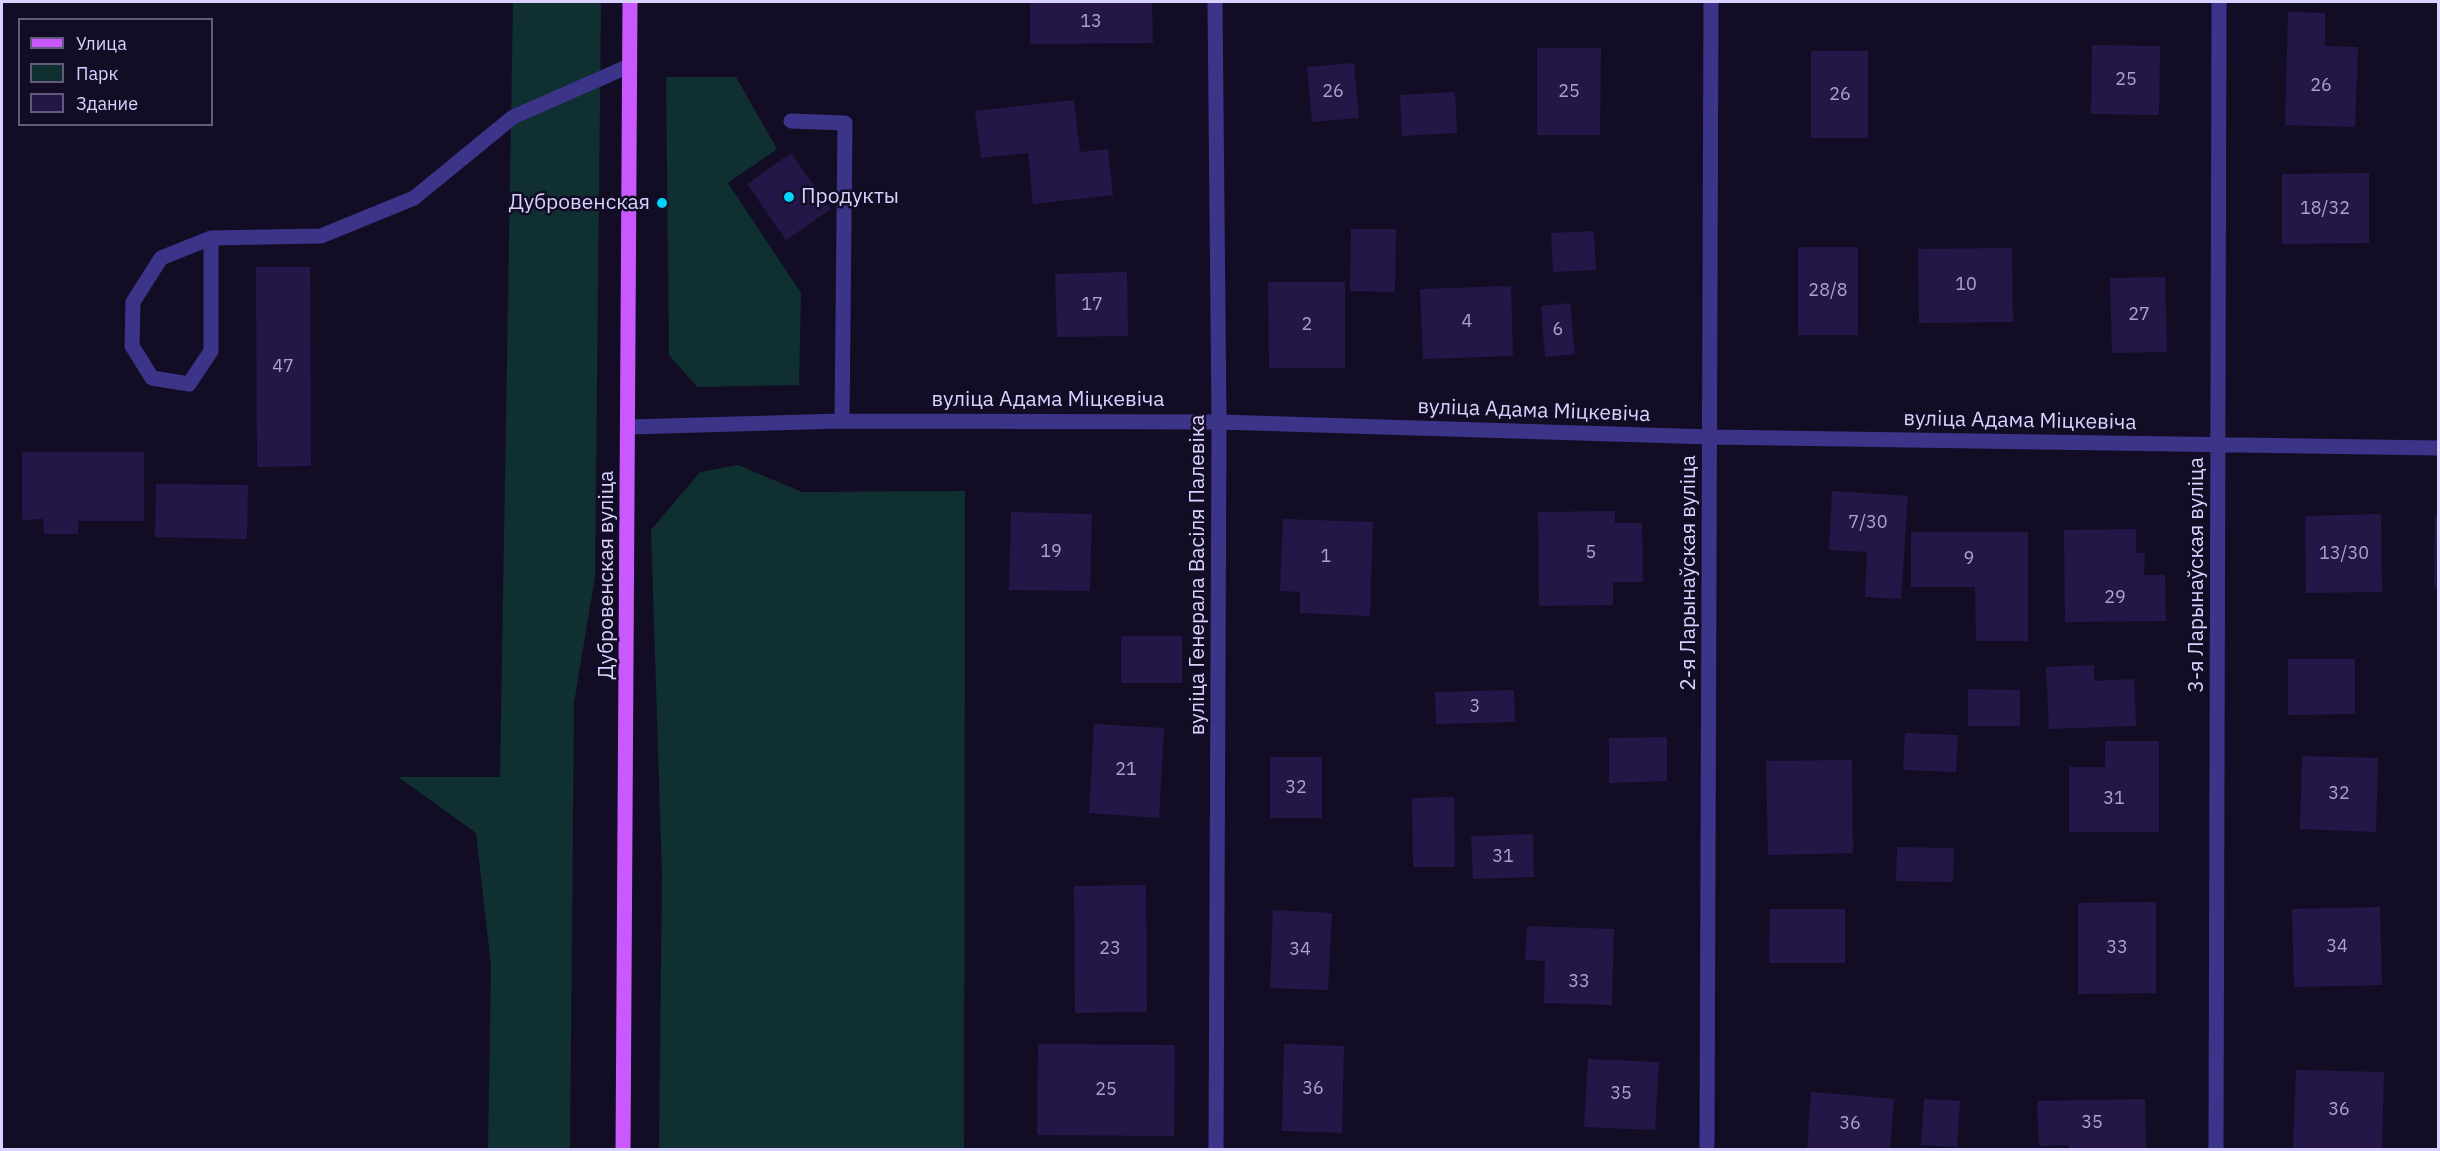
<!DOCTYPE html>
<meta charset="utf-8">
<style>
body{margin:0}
#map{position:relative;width:2440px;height:1151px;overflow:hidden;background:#120d25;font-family:"IBM Plex Sans",sans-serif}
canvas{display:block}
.frame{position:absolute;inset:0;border:3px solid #d9d1ff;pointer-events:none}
.legend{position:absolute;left:18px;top:18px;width:195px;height:108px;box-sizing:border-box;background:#120d25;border:2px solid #625b7c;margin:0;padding:8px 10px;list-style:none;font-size:18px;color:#d9d1ff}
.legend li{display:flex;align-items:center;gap:12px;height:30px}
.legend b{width:30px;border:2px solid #625b7c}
</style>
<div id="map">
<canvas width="2440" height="1151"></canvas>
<div class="frame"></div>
<ul class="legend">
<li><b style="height:8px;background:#ca58ff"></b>Улица</li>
<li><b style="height:16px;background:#0f2f30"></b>Парк</li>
<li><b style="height:16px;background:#241748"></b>Здание</li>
</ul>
</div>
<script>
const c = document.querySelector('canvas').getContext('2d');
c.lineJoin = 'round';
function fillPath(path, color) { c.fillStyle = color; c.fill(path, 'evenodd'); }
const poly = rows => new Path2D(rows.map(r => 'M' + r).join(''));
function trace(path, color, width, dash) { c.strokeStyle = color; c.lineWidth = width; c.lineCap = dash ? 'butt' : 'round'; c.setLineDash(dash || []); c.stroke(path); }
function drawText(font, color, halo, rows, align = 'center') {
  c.font = font + ' "IBM Plex Sans",sans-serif'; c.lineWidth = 5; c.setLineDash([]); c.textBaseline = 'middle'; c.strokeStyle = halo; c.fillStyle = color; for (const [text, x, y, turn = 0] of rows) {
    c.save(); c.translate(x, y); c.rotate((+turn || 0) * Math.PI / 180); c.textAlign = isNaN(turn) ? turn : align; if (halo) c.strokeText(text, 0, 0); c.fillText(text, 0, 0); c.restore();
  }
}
fillPath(poly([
 [513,2,601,2,595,577,574,703,570,1149,488,1149,491,965,476,833,398,777,500,777],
 [666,77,736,77,777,149,728,183,801,293,799,385,697,387,669,355],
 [738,465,802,492,965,491,964,1149,659,1149,662,875,651,530,700,472]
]), '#0f2f30');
fillPath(poly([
 [1030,2,1152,2,1153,43,1030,44],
 [2288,12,2325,13,2325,46,2358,47,2355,127,2285,125],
 [2092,45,2160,46,2159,115,2091,114],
 [1537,48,1601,48,1600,135,1537,135],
 [1811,51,1868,51,1868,138,1811,138],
 [1354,63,1359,118,1312,122,1307,67],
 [1455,92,1457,133,1402,136,1400,95],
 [1074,100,1080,152,1108,149,1113,195,1033,204,1028,153,981,158,975,111],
 [791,153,831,209,786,240,747,184],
 [2369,173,2369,243,2282,244,2282,174],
 [1351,229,1396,229,1395,292,1350,291],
 [1594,231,1596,270,1553,272,1551,233],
 [1798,247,1858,247,1858,335,1798,335],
 [2012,248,2013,322,1919,323,1918,249],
 [256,267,310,267,311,466,257,467],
 [1127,272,1128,336,1057,337,1055,274],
 [2165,277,2167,352,2112,353,2110,278],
 [1268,282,1345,282,1345,368,1269,368],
 [1511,286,1513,356,1423,359,1420,289],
 [1570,303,1575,354,1545,357,1541,306],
 [22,452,144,452,144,521,78,521,78,534,44,534,43,519,22,520],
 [156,484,248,485,247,539,155,537],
 [1832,491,1908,496,1901,599,1865,597,1867,552,1829,550],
 [1615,511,1615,523,1642,523,1643,582,1613,582,1613,605,1539,606,1538,512],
 [1011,512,1092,514,1090,591,1009,590],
 [2381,514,2382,592,2306,593,2305,516],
 [2435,517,2438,517,2438,587,2434,587],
 [1283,519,1373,522,1370,616,1300,613,1300,592,1280,591],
 [2136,529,2136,553,2145,553,2144,575,2165,575,2166,621,2065,622,2064,530],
 [1911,532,2028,532,2028,641,1976,641,1975,587,1911,587],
 [1121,636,1182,636,1182,683,1121,683],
 [2288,659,2355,659,2355,714,2288,715],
 [2094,665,2094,681,2134,679,2136,726,2049,729,2046,667],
 [1968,689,2020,690,2020,726,1968,726],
 [1514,690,1515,722,1436,724,1435,692],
 [1094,724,1164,728,1159,818,1089,813],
 [1905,733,1958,735,1956,772,1903,770],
 [1667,737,1667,781,1609,783,1609,738],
 [2105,741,2159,741,2159,832,2069,832,2069,767,2105,767],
 [2302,756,2378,758,2376,832,2300,829],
 [1270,757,1322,757,1322,818,1270,818],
 [1852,760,1853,853,1768,855,1766,761],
 [1454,797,1455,867,1413,867,1412,798],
 [1533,834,1534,877,1473,879,1471,836],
 [1897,847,1954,848,1953,882,1896,881],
 [1146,885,1147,1012,1075,1013,1074,886],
 [2156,902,2156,993,2078,994,2078,903],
 [2380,907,2382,985,2294,987,2292,909],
 [1770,909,1845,909,1845,963,1769,963],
 [1273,910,1332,913,1328,990,1270,988],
 [1527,926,1614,929,1612,1005,1544,1003,1545,961,1525,960],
 [1038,1044,1175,1045,1174,1136,1037,1135],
 [1284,1044,1344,1046,1342,1133,1282,1131],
 [1588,1059,1659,1062,1655,1130,1584,1127],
 [2296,1070,2384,1072,2382,1150,2293,1148],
 [1811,1092,1894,1099,1890,1150,1807,1150],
 [1924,1099,1960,1101,1957,1147,1921,1145],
 [2145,1099,2146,1150,2069,1150,2069,1145,2039,1146,2037,1101]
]), '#241748');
trace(poly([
 [1215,2,1219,422,1216,1150],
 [791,121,845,123,842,421],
 [211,238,211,351,189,384,152,378,132,346,133,302,161,258,211,238,321,236,414,198,513,117,629,66],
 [629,427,842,421,1219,422,1711,437,2438,448],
 [1707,1145,1711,2],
 [2216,1150,2219,2]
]), '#3c3488', 15);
trace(poly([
 [623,1150,630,2]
]), '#ca58ff', 15);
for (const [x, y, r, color] of [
 [789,197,6,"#00d4fc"],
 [662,203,6,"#00d4fc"]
]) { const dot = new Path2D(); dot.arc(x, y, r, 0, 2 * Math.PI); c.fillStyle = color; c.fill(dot); trace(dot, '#120d25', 2); }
drawText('18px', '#aca2d1', null, [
 ["13",1091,22],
 ["25",2126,80],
 ["26",2321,86],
 ["26",1333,92],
 ["25",1569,92],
 ["26",1840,95],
 ["18/32",2325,209],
 ["10",1966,285],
 ["28/8",1828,291],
 ["17",1092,305],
 ["27",2139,315],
 ["4",1467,322],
 ["2",1307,325],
 ["6",1558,330],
 ["47",283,367],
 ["7/30",1868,523],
 ["19",1051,552],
 ["5",1591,553],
 ["13/30",2344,554],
 ["1",1326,557],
 ["9",1969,559],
 ["29",2115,598],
 ["3",1475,707],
 ["21",1126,770],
 ["32",1296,788],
 ["32",2339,794],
 ["31",2114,799],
 ["31",1503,857],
 ["34",2337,947],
 ["33",2117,948],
 ["23",1110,949],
 ["34",1300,950],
 ["33",1579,982],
 ["36",1313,1089],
 ["25",1106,1090],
 ["35",1621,1094],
 ["36",2339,1110],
 ["35",2092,1123],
 ["36",1850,1124]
]);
drawText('21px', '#d9d1ff', '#120d25', [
 ["Продукты",801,197],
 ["Дубровенская",650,203,"right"]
], 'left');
drawText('21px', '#d9d1ff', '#120d25', [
 ["вуліца Адама Міцкевіча",1048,400],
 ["вуліца Адама Міцкевіча",1534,411,2],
 ["вуліца Адама Міцкевіча",2020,421,1],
 ["2-я Ларынаўская вуліца",1689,573,-90],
 ["Дубровенская вуліца",607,575,-90],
 ["вуліца Генерала Васіля Палевіка",1198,575,-90],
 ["3-я Ларынаўская вуліца",2197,575,-90]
]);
</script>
